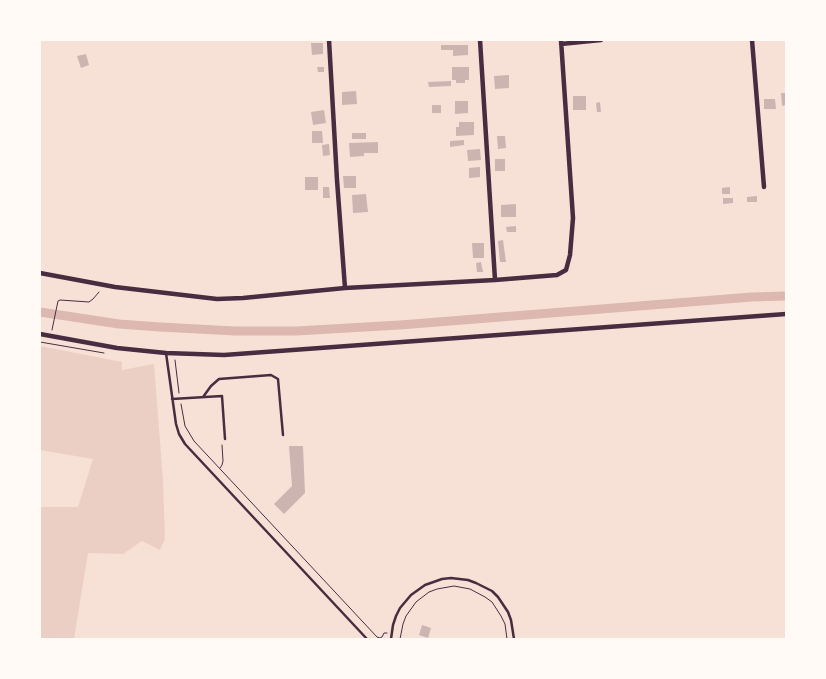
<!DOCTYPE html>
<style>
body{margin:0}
#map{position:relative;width:826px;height:679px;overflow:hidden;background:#f7e1d7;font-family:Overpass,sans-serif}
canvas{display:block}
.frame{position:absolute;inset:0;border:41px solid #fffaf5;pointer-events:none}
</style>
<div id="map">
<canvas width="826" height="679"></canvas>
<div class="frame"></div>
</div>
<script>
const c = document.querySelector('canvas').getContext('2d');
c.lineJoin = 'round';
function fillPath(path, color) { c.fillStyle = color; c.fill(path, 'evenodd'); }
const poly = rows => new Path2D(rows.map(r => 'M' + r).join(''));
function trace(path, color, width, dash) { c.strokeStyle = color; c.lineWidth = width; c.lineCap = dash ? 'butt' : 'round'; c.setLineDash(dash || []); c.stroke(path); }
fillPath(poly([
 [40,346,122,362,122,370,154,364,163,480,165,539,160,550,142,541,123,554,88,553,74,639,40,639,40,507,78,507,93,459,40,450]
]), '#ebcfc5');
trace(poly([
 [40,312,119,324,160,327,235,331,296,331,400,325,752,297,786,296]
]), '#dcb8b0', 9);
fillPath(poly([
 [311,43,323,43,323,54,312,55],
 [441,45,468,45,468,55,453,56,453,50,441,50],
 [86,54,89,65,81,68,77,56],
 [317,67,324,67,324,72,318,72],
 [452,67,469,67,469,80,465,80,465,83,456,83,456,80,452,80],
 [509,75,509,88,495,89,494,76],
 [451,81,451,86,429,87,428,82],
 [356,91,357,104,342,105,342,92],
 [781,93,786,93,786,105,782,106],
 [573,96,586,96,586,110,573,110],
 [764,99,775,99,776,109,764,109],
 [455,101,468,101,468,113,455,114],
 [600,102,601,112,597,112,596,103],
 [432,105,441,105,441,113,432,113],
 [324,110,326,123,313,125,311,112],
 [459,122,474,122,474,135,456,136,456,127,459,127],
 [312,131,322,131,323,143,312,143],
 [352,133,366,133,366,139,352,139],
 [497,136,505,136,506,148,498,149],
 [464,140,464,145,450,147,450,141],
 [378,142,378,153,364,153,364,156,350,157,349,143],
 [329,144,330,155,323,156,322,145],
 [480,149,481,160,468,161,467,150],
 [495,159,505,159,505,171,495,171],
 [480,167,480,177,469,178,469,168],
 [343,176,356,176,356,188,344,188],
 [305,177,318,177,318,190,305,190],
 [323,187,329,187,330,198,323,198],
 [730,187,730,194,722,194,722,188],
 [366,194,368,212,353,213,352,195],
 [757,196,757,202,747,202,747,197],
 [723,198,733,198,733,203,723,204],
 [516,204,516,217,501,217,501,205],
 [516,226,516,232,507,232,506,227],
 [503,240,506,262,500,262,498,241],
 [472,243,484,243,484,258,473,258],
 [481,262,483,272,477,272,476,263],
 [289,446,303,446,305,493,284,514,274,504,292,486],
 [422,625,431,628,428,638,419,635]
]), '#ccb4b1');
trace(poly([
 [52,330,58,301,60,300,89,302,93,299,99,292],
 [40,342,104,353],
 [175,360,179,393],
 [181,404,185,426,194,441,377,637,380,638,382,637,384,633,387,633],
 [220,468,222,465,223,461,222,445],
 [400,639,403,624,406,616,416,602,429,592,437,589,454,586,470,589,485,597,492,602,501,616,505,624,507,639]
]), '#4a2c40', 1);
trace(poly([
 [166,353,176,424,179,434,185,444,367,639],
 [203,397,211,386,219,379,271,375,278,379,283,435],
 [172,399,222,396,225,439],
 [391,639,393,625,396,616,400,608,411,595,425,585,442,579,451,578,468,580,476,583,492,591,498,597,508,612,511,620,514,639]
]), '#4a2c40', 2.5);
trace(poly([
 [329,40,337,180,345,288],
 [480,40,495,280],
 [752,40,764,187],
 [561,44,601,40],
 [40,273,115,287,217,299,243,298,345,288,495,280,557,275,566,270,570,255,573,218,561,40],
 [40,334,117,348,166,353,224,355,786,314]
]), '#4a2c40', 4.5);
</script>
